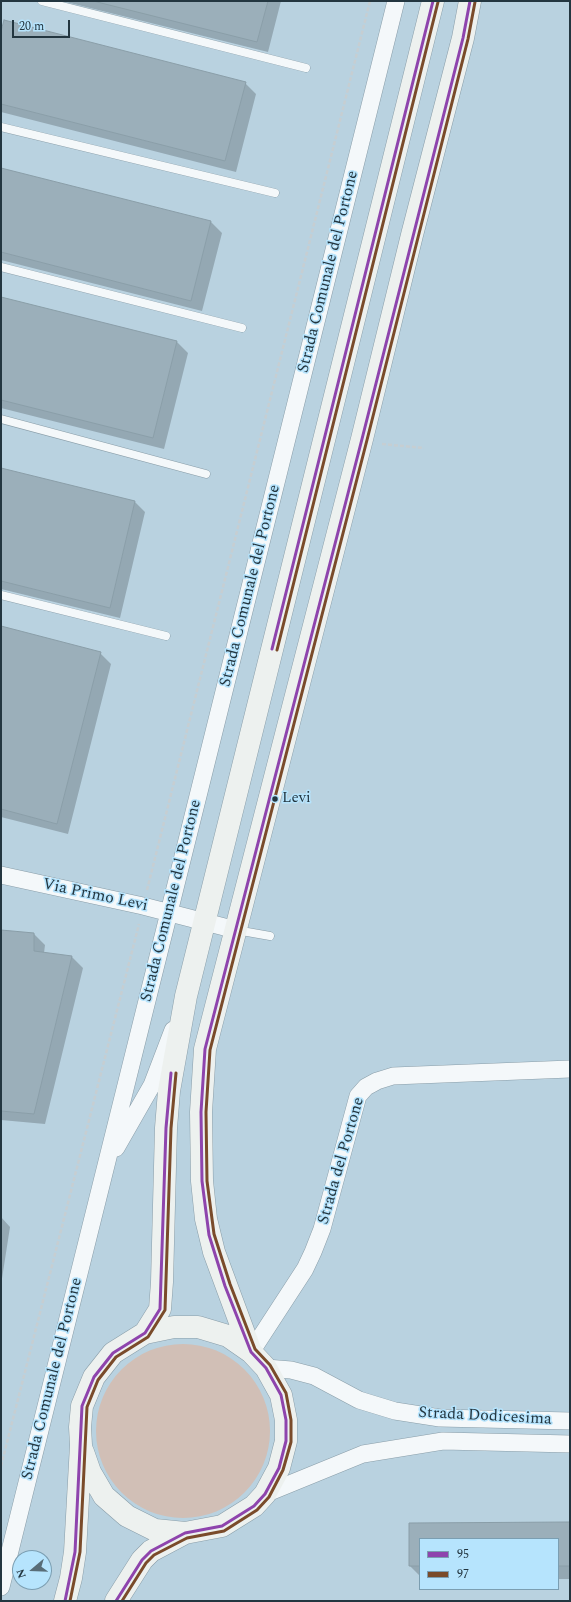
<!DOCTYPE html>
<style>
body{margin:0}
#map{position:relative;width:571px;height:1602px;overflow:hidden;background:#b9d2e0;font-family:Spectral,serif}
canvas{display:block}
.frame{position:absolute;inset:0;border:2px solid #233640;pointer-events:none}
.legend{position:absolute;left:419px;top:1538px;width:140px;height:52px;box-sizing:border-box;background:#b6e4fd;border:1px solid #7b9eb1;margin:0;padding:5px 7px;list-style:none;font-size:12px;color:#233640}
.legend li{display:flex;align-items:center;gap:8px;height:20px}
.legend b{width:20px;border:1px solid #7b9eb1}
.north{position:absolute;left:12px;top:1550px;width:40px;height:40px;box-sizing:border-box;background:#b6e4fd;border:1px solid #7b9eb1;border-radius:50%;rotate:251deg;font-size:11px;font-weight:700;line-height:16px;text-align:center;color:#233640}
.north::after{content:'';display:block;margin:auto;width:14px;height:18px;background:#586d78;clip-path:polygon(50% 0,100% 100%,50% 72%,0 100%)}
.scale{position:absolute;left:12px;top:20px;width:58px;height:18px;box-sizing:border-box;border:2px solid #233640;border-top:0;padding-left:5px;font-size:12px;line-height:14px;white-space:nowrap;color:#233640;-webkit-text-stroke:3px #b6e4fd;paint-order:stroke}
</style>
<div id="map">
<canvas width="571" height="1602"></canvas>
<div class="frame"></div>
<ul class="legend">
<li><b style="height:5px;background:#8e44ad"></b>95</li>
<li><b style="height:5px;background:#7a4b2a"></b>97</li>
</ul>
<div class="north">N</div>
<div class="scale">20 m</div>
</div>
<script>
const c = document.querySelector('canvas').getContext('2d');
c.lineJoin = 'round';
function fillPath(path, color) { c.fillStyle = color; c.fill(path, 'evenodd'); }
const poly = rows => new Path2D(rows.map(r => 'M' + r).join(''));
function trace(path, color, width, dash) { c.strokeStyle = color; c.lineWidth = width; c.lineCap = dash ? 'butt' : 'round'; c.setLineDash(dash || []); c.stroke(path); }
function drawText(font, color, halo, rows, align = 'center') {
  c.font = font + ' Spectral,serif'; c.lineWidth = 3; c.setLineDash([]); c.textBaseline = 'middle'; c.strokeStyle = halo; c.fillStyle = color; for (const [text, x, y, turn = 0] of rows) {
    c.save(); c.translate(x, y); c.rotate((+turn || 0) * Math.PI / 180); c.textAlign = isNaN(turn) ? turn : align; if (halo) c.strokeText(text, 0, 0); c.fillText(text, 0, 0); c.restore();
  }
}
fillPath(poly([
 '96 1431a87 87 0 1 1 174 0a87 87 0 1 1-174 0Z'
]), '#d1bfb6');
fillPath(poly([
 [62,1,281,1,268,52],
 [1,36,245,83,256,94,236,172,1,112],
 [1,169,211,222,222,233,202,311,1,260],
 [1,298,177,342,188,353,164,449,1,408],
 [1,469,134,501,145,512,120,618,1,589],
 [1,627,100,653,111,664,68,834,1,817],
 [1,931,34,934,45,945,44,953,72,957,83,968,45,1124,1,1120],
 [1,1217,10,1227,1,1285],
 [410,1523,570,1523,570,1579,558,1579,558,1539,420,1539,420,1576,410,1566]
]), '#0003');
const building = poly([
 [93,1,268,1,257,42,93,1],
 [4,20,246,82,225,161,1,104,1,31,4,20],
 [1,168,211,221,191,301,1,252,1,168],
 [1,297,177,341,153,438,1,400,1,297],
 [1,468,135,501,110,608,1,581,1,468],
 [1,626,101,652,57,824,1,809,1,626],
 [1,930,34,933,34,951,72,956,34,1114,1,1111,1,930],
 [570,1522,570,1566,558,1566,558,1539,420,1539,420,1566,409,1566,409,1523,570,1522]
]);
fillPath(building, '#9bafba');
trace(building, '#8a9ea8', 1);
const lane = poly([
 [42,1,306,68],
 [1,127,275,193],
 [1,267,242,328],
 [1,419,206,474],
 [1,595,166,636],
 [236,930,270,936]
]);
const street = poly([
 [1,875,143,906,236,930],
 [116,1148,152,1085,173,1030],
 [251,1352,305,1269,313,1252,322,1229,358,1096,366,1087,377,1081,393,1076,570,1069],
 [266,1368,291,1370,314,1376,359,1400,395,1411,440,1418,570,1421],
 [265,1494,363,1454,443,1441,570,1444],
 [1,1587,396,1]
]);
const secondary = poly([
 [145,1333,160,1309,162,1282,166,1128,169,1091,186,996,433,1],
 [251,1352,214,1252,206,1219,202,1181,201,1112,205,1049,362,439,412,235,463,38,470,1],
 [83,1452,90,1472,104,1496,127,1516,155,1530,185,1533],
 [65,1601,71,1578,75,1552,81,1445,80,1427,82,1406,94,1377,113,1353,145,1333,174,1327,198,1327,228,1336,251,1352,266,1368,281,1395,286,1420,286,1441,279,1468,265,1494,254,1506,222,1526,185,1533,151,1551,142,1560,116,1601]
]);
trace(lane, '#899da8', 9);
trace(street, '#899da8', 18);
trace(secondary, '#899da8', 23);
trace(poly([
 [382,444,424,448],
 [147,890,370,1],
 [1,1466,139,924]
]), '#c6ced2', 2.5, [4, 2]);
trace(lane, '#f4f8fa', 8);
trace(street, '#f4f8fa', 17);
trace(secondary, '#edf1ef', 22);
trace(poly([
 [272,649,433,1],
 [65,1601,75,1552,82,1406,94,1377,113,1353,145,1333,160,1309,166,1128,171,1073],
 [116,1601,142,1560,151,1551,185,1533,222,1526,254,1506,265,1494,279,1468,286,1441,286,1420,281,1395,266,1368,251,1352,225,1286,209,1235,202,1181,201,1112,205,1049,362,439,463,38,470,1]
]), '#8e44ad', 3);
trace(poly([
 [277,650,438,2],
 [70,1601,80,1552,87,1407,98,1380,116,1357,148,1337,165,1310,171,1128,176,1073],
 [122,1601,146,1563,154,1555,187,1538,224,1531,257,1510,269,1497,283,1470,291,1442,291,1420,286,1393,270,1365,255,1349,230,1284,214,1234,207,1181,206,1112,210,1050,367,440,468,39,475,2]
]), '#7a4b2a', 3);
for (const [x, y, r, color] of [
 [275,799,3.5,"#233640"]
]) { const dot = new Path2D(); dot.arc(x, y, r, 0, 2 * Math.PI); c.fillStyle = color; c.fill(dot); trace(dot, '#b6e4fd', 1.5); }
drawText('15px', '#233640', '#b6e4fd', [
 ["Levi",282,799]
], 'left');
drawText('16px', '#233640', '#b6e4fd', [
 ["Strada Comunale del Portone",329,272,-76],
 ["Strada Comunale del Portone",251,586,-76],
 ["Via Primo Levi",95,896,12],
 ["Strada Comunale del Portone",172,901,-76],
 ["Strada del Portone",342,1161,-74],
 ["Strada Comunale del Portone",53,1379,-76],
 ["Strada Dodicesima",485,1417,3]
]);
</script>
